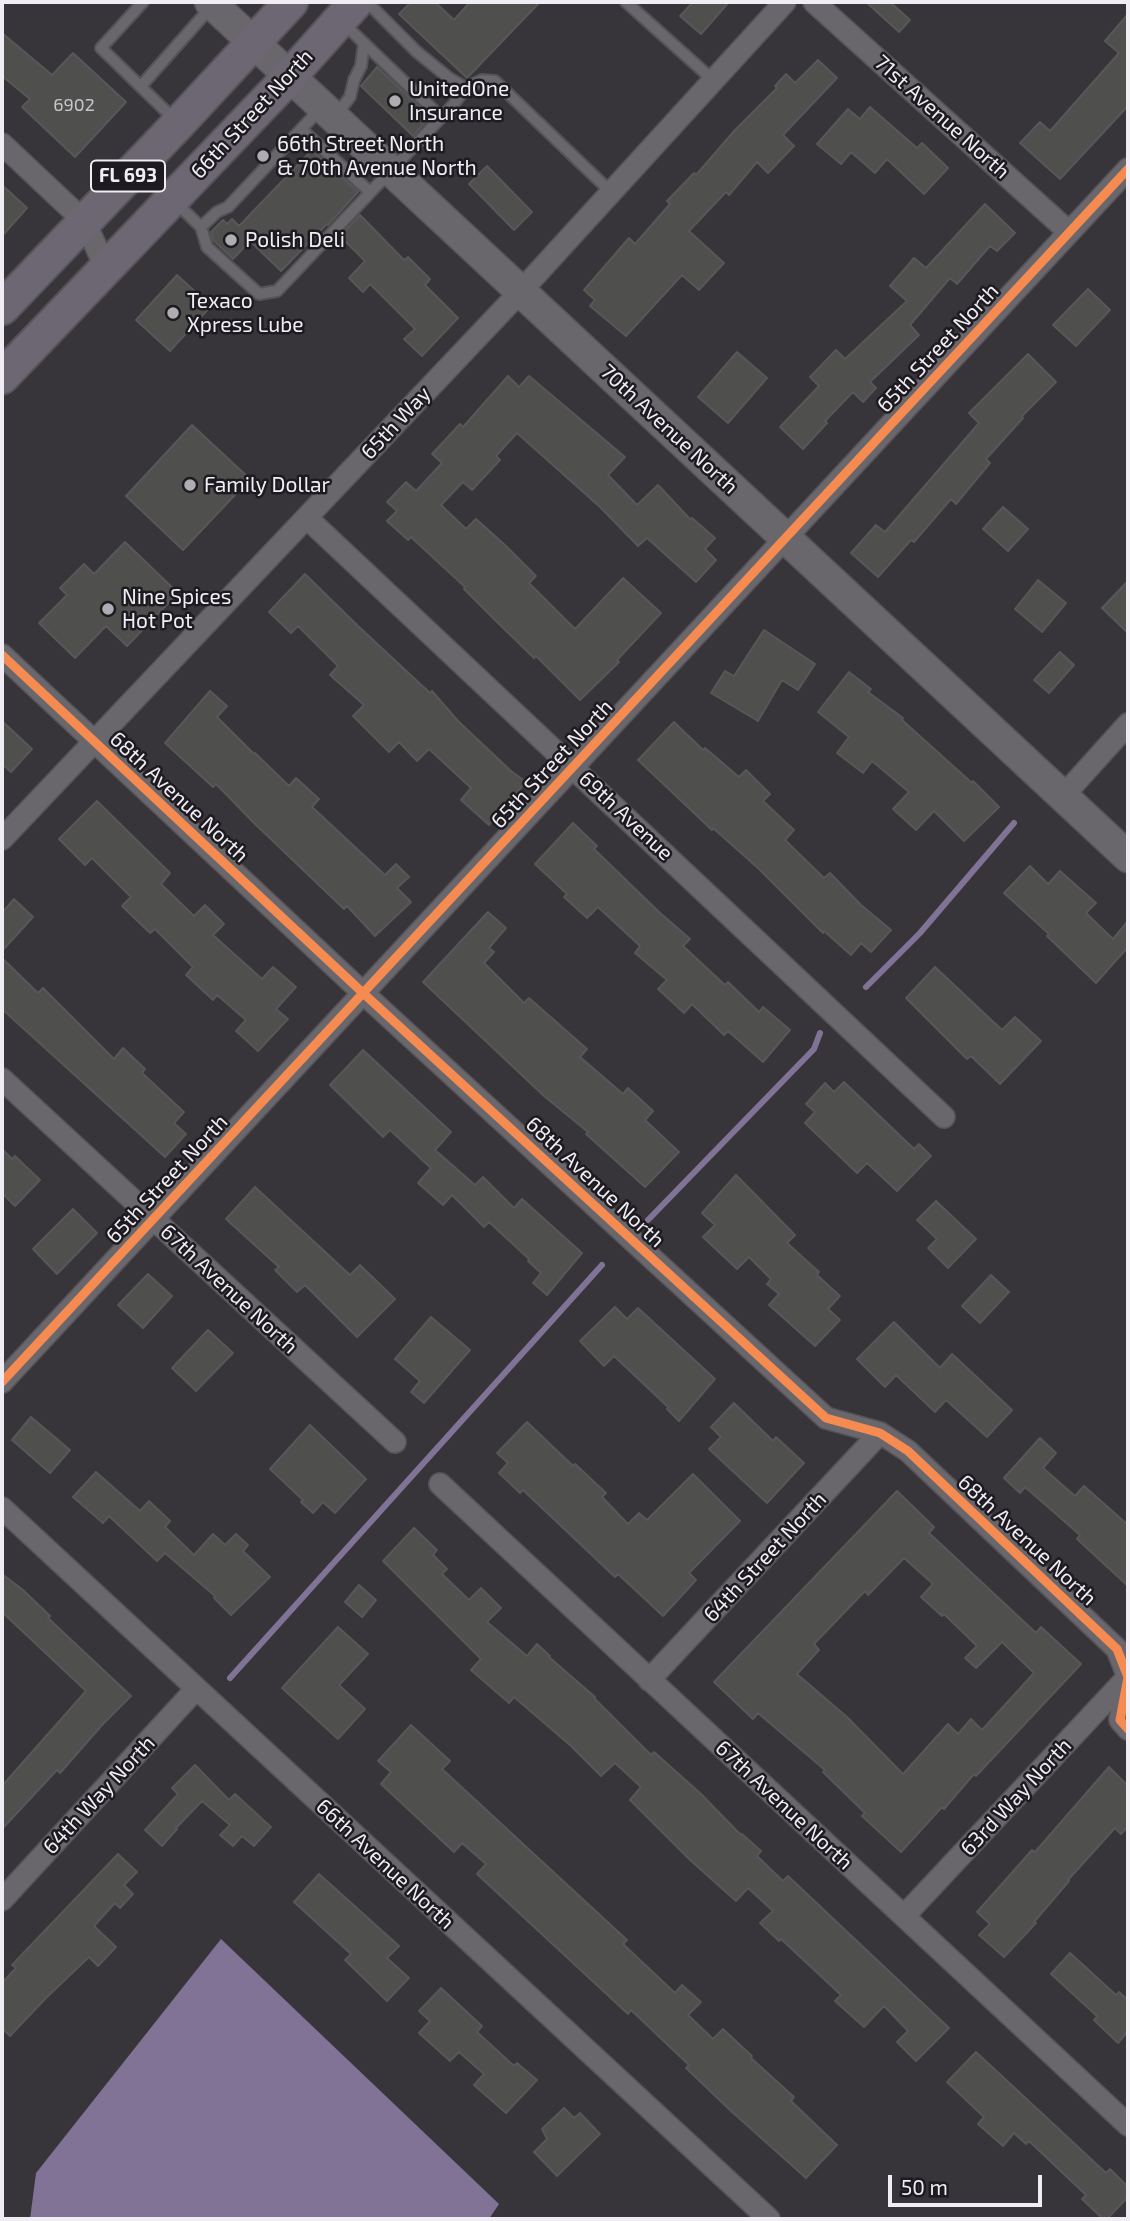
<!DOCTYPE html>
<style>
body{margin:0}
#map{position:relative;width:1130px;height:2221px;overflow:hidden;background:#37343a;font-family:"Exo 2",sans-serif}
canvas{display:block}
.frame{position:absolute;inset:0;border:4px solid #f0eef4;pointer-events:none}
.scale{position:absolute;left:888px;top:2175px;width:154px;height:32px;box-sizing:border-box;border:4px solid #f0eef4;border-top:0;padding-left:9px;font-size:21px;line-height:24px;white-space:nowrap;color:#f0eef4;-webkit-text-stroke:5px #1d1b20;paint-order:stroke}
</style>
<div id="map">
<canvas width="1130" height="2221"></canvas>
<div class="frame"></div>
<div class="scale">50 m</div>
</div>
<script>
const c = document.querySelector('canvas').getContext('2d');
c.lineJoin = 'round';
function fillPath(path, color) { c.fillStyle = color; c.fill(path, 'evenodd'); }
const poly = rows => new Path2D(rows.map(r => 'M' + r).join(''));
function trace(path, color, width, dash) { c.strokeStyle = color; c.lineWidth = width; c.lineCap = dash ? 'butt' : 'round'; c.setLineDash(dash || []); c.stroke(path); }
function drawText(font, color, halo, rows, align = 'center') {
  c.font = font + ' "Exo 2",sans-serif'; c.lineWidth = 5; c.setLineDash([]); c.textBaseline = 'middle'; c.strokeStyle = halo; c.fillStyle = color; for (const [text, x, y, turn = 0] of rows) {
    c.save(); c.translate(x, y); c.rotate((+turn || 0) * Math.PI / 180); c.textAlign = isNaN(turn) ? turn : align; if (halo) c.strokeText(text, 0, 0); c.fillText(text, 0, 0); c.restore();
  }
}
fillPath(poly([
 [221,1939,499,2204,489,2219,30,2219,36,2173]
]), '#817396');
trace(poly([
 [866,987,920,933,1014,823],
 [648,1220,814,1049,820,1033],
 [230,1678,602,1265]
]), '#817396', 6);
const building = poly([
 [411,2,435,2,454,20,470,2,540,2,467,78,399,14,411,2],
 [693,2,729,2,701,34,680,16,693,2],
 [866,2,890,2,910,20,899,32,866,2],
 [1128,14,1128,106,1060,179,1020,143,1040,122,1050,131,1119,53,1105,41,1128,14],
 [2,33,52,75,73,53,126,102,75,157,22,107,30,99,2,76,2,33],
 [818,60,837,78,783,135,794,146,768,173,757,162,729,195,726,192,689,231,724,263,699,290,682,275,626,336,590,306,595,300,584,290,629,238,635,244,670,204,667,201,694,173,696,175,735,130,777,88,775,86,786,74,795,83,818,60],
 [377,67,430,117,413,136,361,86,377,67],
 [870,107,917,148,922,143,948,168,924,194,887,159,875,173,851,152,841,164,817,144,848,109,860,119,870,107],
 [312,150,358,192,328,225,327,224,281,271,250,241,233,259,213,240,211,232,223,220,227,224,232,219,239,226,312,150],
 [487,166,532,212,514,230,469,184,487,166],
 [2,185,27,208,2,236,2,185],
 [985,204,1015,233,997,251,990,246,957,284,950,278,910,325,919,335,870,382,876,388,863,402,853,392,825,421,827,423,803,449,780,427,819,386,810,377,836,350,845,359,907,301,890,286,914,258,926,268,985,204],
 [360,215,404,260,408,257,430,279,425,285,458,318,422,356,404,339,415,329,370,284,363,292,349,278,365,261,340,236,360,215],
 [177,275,211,306,170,351,136,320,177,275],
 [1088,289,1110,310,1076,346,1053,325,1088,289],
 [737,352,767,378,728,423,698,397,737,352],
 [1028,354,1056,382,1022,416,1023,418,986,459,990,463,956,504,951,499,914,542,911,540,878,577,851,553,876,525,885,532,979,423,969,413,1028,354],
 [508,376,519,387,529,376,625,457,608,475,637,505,658,485,690,519,692,518,715,538,705,549,716,560,696,582,647,538,638,546,600,507,517,433,496,456,500,460,472,490,463,482,441,505,466,529,476,519,506,546,536,576,529,583,575,629,623,578,661,613,617,660,619,662,580,700,536,656,534,658,494,619,464,589,465,587,411,537,408,540,387,521,397,511,387,502,406,482,416,491,442,463,432,454,460,424,463,427,508,376],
 [192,425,250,479,183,550,126,496,192,425],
 [1003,507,1028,529,1008,551,983,529,1003,507],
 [125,542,178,593,127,646,106,626,75,658,39,623,67,595,60,588,84,564,94,574,125,542],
 [305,574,358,626,430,693,432,691,458,721,511,771,526,782,489,825,461,800,471,788,429,749,417,761,399,742,389,752,353,716,364,705,330,675,338,666,298,626,291,633,269,612,305,574],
 [1038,580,1066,603,1042,632,1015,609,1038,580],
 [1128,581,1128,633,1102,608,1128,581],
 [764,630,815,664,798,690,782,680,758,721,711,693,725,671,734,676,764,630],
 [1060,652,1074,665,1049,693,1034,680,1060,652],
 [849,672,871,689,868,692,903,718,902,720,972,783,973,781,999,807,964,841,934,811,916,830,893,809,909,792,872,761,863,773,837,753,849,737,818,712,849,672],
 [210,691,227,706,217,717,254,754,255,753,289,786,296,778,319,799,312,807,385,875,396,864,409,877,397,888,411,902,375,936,347,906,344,909,255,824,216,784,213,787,165,743,210,691],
 [2,721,32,749,11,772,2,764,2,721],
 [674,722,703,750,705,748,739,777,746,770,770,794,763,801,794,830,785,840,824,878,830,873,861,905,891,930,871,952,861,943,851,955,824,931,823,933,758,868,713,828,712,830,638,760,674,722],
 [97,801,170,873,161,884,194,916,205,905,224,924,213,935,262,979,273,967,296,987,276,1009,288,1019,258,1051,236,1031,246,1020,217,995,213,1000,186,975,193,967,155,929,150,933,122,906,131,897,92,858,85,865,59,839,97,801],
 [573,823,597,846,594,849,659,912,690,939,683,946,725,985,728,982,759,1012,763,1007,790,1030,763,1062,728,1031,724,1035,692,1004,684,1013,658,989,667,980,635,953,640,946,598,907,587,918,564,897,567,894,535,864,573,823],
 [1030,866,1048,884,1060,871,1096,903,1086,913,1113,939,1128,921,1128,947,1096,983,1047,936,1049,934,1004,893,1030,866],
 [14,899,33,917,2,951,2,913,14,899],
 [488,912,506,928,489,948,494,952,484,963,524,1003,529,998,587,1049,580,1057,623,1094,628,1088,653,1111,645,1120,679,1152,645,1187,586,1134,588,1132,544,1096,423,982,488,912],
 [2,958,38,993,43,988,114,1059,123,1048,145,1069,142,1073,184,1112,174,1123,186,1134,165,1157,2,1009,2,958],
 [935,967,1002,1030,1015,1017,1041,1041,1000,1084,971,1056,967,1059,906,998,935,967],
 [363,1050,451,1132,435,1150,475,1185,483,1177,514,1208,522,1199,582,1253,547,1295,533,1283,541,1273,528,1261,529,1259,489,1222,484,1227,452,1195,443,1205,418,1183,431,1168,390,1130,383,1137,330,1085,363,1050],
 [844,1082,914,1149,919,1144,931,1156,897,1191,867,1163,857,1173,805,1123,815,1112,806,1104,825,1083,834,1092,844,1082],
 [2,1149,12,1159,15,1156,40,1180,15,1206,2,1193,2,1149],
 [736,1175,795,1235,787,1243,819,1272,817,1275,840,1296,828,1309,840,1320,815,1346,769,1305,779,1294,767,1284,771,1279,749,1257,737,1269,703,1237,715,1225,702,1213,736,1175],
 [255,1187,350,1275,360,1265,395,1299,357,1337,305,1285,297,1292,275,1270,279,1267,226,1219,255,1187],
 [936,1201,976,1239,948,1268,928,1248,937,1239,917,1220,936,1201],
 [73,1209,97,1233,57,1274,33,1249,73,1209],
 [148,1274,172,1296,143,1328,118,1305,148,1274],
 [991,1275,1009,1292,980,1323,962,1306,991,1275],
 [615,1307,627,1319,638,1308,715,1379,679,1421,667,1409,668,1407,614,1356,604,1366,580,1341,615,1307],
 [431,1317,470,1350,424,1403,411,1392,420,1381,395,1359,431,1317],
 [894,1322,940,1368,952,1354,1012,1410,987,1437,946,1400,935,1412,896,1375,885,1387,857,1359,894,1322],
 [208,1330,233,1353,196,1391,172,1368,208,1330],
 [734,1403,773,1441,776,1437,804,1463,767,1503,709,1449,721,1437,711,1427,734,1403],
 [31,1417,70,1450,50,1473,12,1440,31,1417],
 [527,1422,573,1466,575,1464,606,1493,602,1497,628,1524,639,1513,647,1520,693,1474,740,1521,689,1573,696,1580,663,1616,618,1574,615,1577,523,1490,520,1493,499,1473,508,1463,497,1453,527,1422],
 [310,1425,366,1479,335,1513,323,1502,313,1513,301,1502,303,1500,270,1469,310,1425],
 [1040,1438,1056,1453,1043,1468,1075,1496,1084,1486,1128,1525,1128,1586,1077,1539,1080,1535,1025,1487,1020,1493,1004,1478,1040,1438],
 [96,1472,140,1511,149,1501,170,1521,165,1527,194,1555,213,1534,225,1545,236,1534,248,1545,243,1551,270,1577,231,1615,214,1598,215,1596,165,1553,157,1561,109,1516,103,1523,73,1497,96,1472],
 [897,1491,934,1527,929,1533,1036,1633,1041,1627,1081,1664,976,1776,974,1774,944,1809,942,1807,901,1852,862,1816,865,1813,823,1772,825,1770,758,1713,753,1719,714,1682,897,1491],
 [904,1558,933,1584,921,1597,942,1616,944,1614,977,1646,965,1658,976,1668,1002,1642,1034,1673,982,1730,971,1719,958,1734,948,1724,903,1774,847,1717,797,1674,819,1650,814,1644,865,1591,868,1595,904,1558],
 [414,1528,437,1550,433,1555,447,1569,442,1574,469,1600,481,1588,501,1608,487,1622,527,1656,537,1644,550,1656,549,1657,595,1697,594,1698,651,1755,654,1752,700,1793,741,1835,742,1834,761,1851,757,1856,783,1881,788,1876,949,2028,916,2061,897,2042,908,2031,884,2006,864,2027,835,2001,841,1995,781,1939,779,1941,760,1923,773,1911,748,1888,736,1901,689,1859,630,1800,641,1787,615,1763,601,1776,571,1746,514,1697,509,1703,471,1670,481,1659,383,1561,414,1528],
 [2,1574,23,1590,50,1616,48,1618,131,1696,103,1724,60,1773,57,1770,2,1829,2,1786,86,1691,2,1612,2,1574],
 [359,1585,376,1600,362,1617,345,1602,359,1585],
 [338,1627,368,1654,339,1685,365,1709,338,1739,282,1688,338,1627],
 [411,1725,450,1761,442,1769,627,1940,623,1944,675,1993,682,1985,701,2002,688,2015,713,2039,723,2029,752,2056,751,2058,794,2097,791,2101,837,2145,806,2178,731,2111,686,2068,689,2065,631,2010,628,2014,477,1874,486,1864,462,1843,454,1852,381,1784,391,1772,378,1761,411,1725],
 [195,1765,229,1800,235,1794,271,1827,254,1846,242,1836,233,1846,220,1835,230,1825,202,1801,176,1828,177,1829,162,1846,145,1830,178,1794,172,1788,195,1765],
 [1109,1767,1128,1786,1128,1826,1121,1834,1115,1828,1068,1880,1069,1881,1034,1922,1036,1923,1004,1957,979,1935,990,1924,977,1912,1032,1850,1035,1852,1109,1767],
 [118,1854,137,1872,124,1885,133,1894,120,1908,115,1903,94,1926,116,1947,98,1966,89,1957,46,1998,10,2036,2,2028,2,1983,16,1968,12,1965,118,1854],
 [319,1874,399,1946,387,1958,409,1978,387,2001,345,1960,351,1954,294,1902,319,1874],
 [1070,1953,1116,1995,1119,1992,1128,2000,1128,2031,1118,2043,1094,2020,1097,2016,1051,1974,1070,1953],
 [441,1988,482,2026,477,2032,514,2066,517,2063,537,2080,506,2113,474,2085,484,2074,459,2052,450,2061,419,2033,430,2021,419,2011,441,1988],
 [976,2052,1106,2173,1110,2169,1128,2187,1128,2197,1107,2219,1103,2219,1082,2199,1086,2195,1029,2141,1026,2144,1014,2133,1003,2146,978,2124,984,2117,947,2082,976,2052],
 [564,2108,574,2118,580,2113,600,2134,557,2176,534,2152,547,2139,542,2129,564,2108]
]);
fillPath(building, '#4f504d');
trace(building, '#585758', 2);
const lane = poly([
 [143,2,101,48,177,122],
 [367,2,417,52,449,78,466,88,482,80,495,81,611,192],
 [626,2,713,80],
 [342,22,441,117],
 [141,86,211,7],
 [336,115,350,97,354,80,361,66,364,43],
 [301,129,370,192],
 [174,201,201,227,207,247,259,294,277,291,453,105,466,88],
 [201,227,217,212,228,207,322,107]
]);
const street = poly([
 [814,2,1069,232],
 [2,144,85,222,106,269],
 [307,518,944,1117],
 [2,655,363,993,826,1418,880,1433,908,1451,1117,1649,1128,1677,1120,1720,1128,1729],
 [1063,796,1128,724],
 [2,839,521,291,785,2],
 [2,1079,395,1442],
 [2,1382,1128,169],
 [440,1484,1128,2125],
 [2,1508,769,2219],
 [649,1680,880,1433],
 [2,1900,196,1689],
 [904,1916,1127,1678]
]);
const secondary = poly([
 [210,2,1128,857]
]);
const primary = poly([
 [2,308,179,123,291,2],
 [2,377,290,76,356,2]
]);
trace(lane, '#555358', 14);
trace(street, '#555358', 24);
trace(secondary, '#555358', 33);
trace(primary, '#555358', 37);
trace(lane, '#69676b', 10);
trace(street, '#69676b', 21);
trace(secondary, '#69676b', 30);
trace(primary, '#6c6772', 33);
trace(poly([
 [2,655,363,993,826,1418,880,1433,908,1451,1117,1649,1128,1677,1120,1720,1128,1729],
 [2,1382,1128,169]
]), '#f68b52', 9);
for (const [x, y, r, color] of [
 [395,101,7,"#afadb3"],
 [263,156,7,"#afadb3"],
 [231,240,7,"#afadb3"],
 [173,313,7,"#afadb3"],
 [190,485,7,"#afadb3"],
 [108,609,7,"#afadb3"]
]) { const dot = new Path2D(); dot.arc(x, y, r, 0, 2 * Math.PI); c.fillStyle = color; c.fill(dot); trace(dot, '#1d1b20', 2.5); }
drawText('18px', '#c8c6ca', null, [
 ["6902",74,105]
]);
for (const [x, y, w] of [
 [128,176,74]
]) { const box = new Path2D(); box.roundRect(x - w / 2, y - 15.5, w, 31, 5); c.fillStyle = '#1d1b20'; c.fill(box); trace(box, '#f0eef4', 2); }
drawText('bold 19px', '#f0eef4', null, [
 ["FL 693",128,176]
]);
drawText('21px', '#f0eef4', '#1d1b20', [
 ["UnitedOne",409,89],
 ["Insurance",409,113],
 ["66th Street North",277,144],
 ["& 70th Avenue North",277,168],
 ["Polish Deli",245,240],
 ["Texaco",187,301],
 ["Xpress Lube",187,325],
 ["Family Dollar",204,485],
 ["Nine Spices",122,597],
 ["Hot Pot",122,621]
], 'left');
drawText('21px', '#f0eef4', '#1d1b20', [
 ["66th Street North",252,114,-47],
 ["71st Avenue North",942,117,42],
 ["65th Street North",938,348,-47],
 ["65th Way",396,423,-47],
 ["70th Avenue North",669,429,43],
 ["65th Street North",552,764,-47],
 ["68th Avenue North",179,797,43],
 ["69th Avenue",626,816,43],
 ["65th Street North",167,1179,-47],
 ["68th Avenue North",595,1182,43],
 ["67th Avenue North",229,1289,43],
 ["68th Avenue North",1027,1540,43],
 ["64th Street North",765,1557,-47],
 ["64th Way North",99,1795,-47],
 ["63rd Way North",1016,1797,-47],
 ["67th Avenue North",784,1805,43],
 ["66th Avenue North",385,1864,43]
]);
</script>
